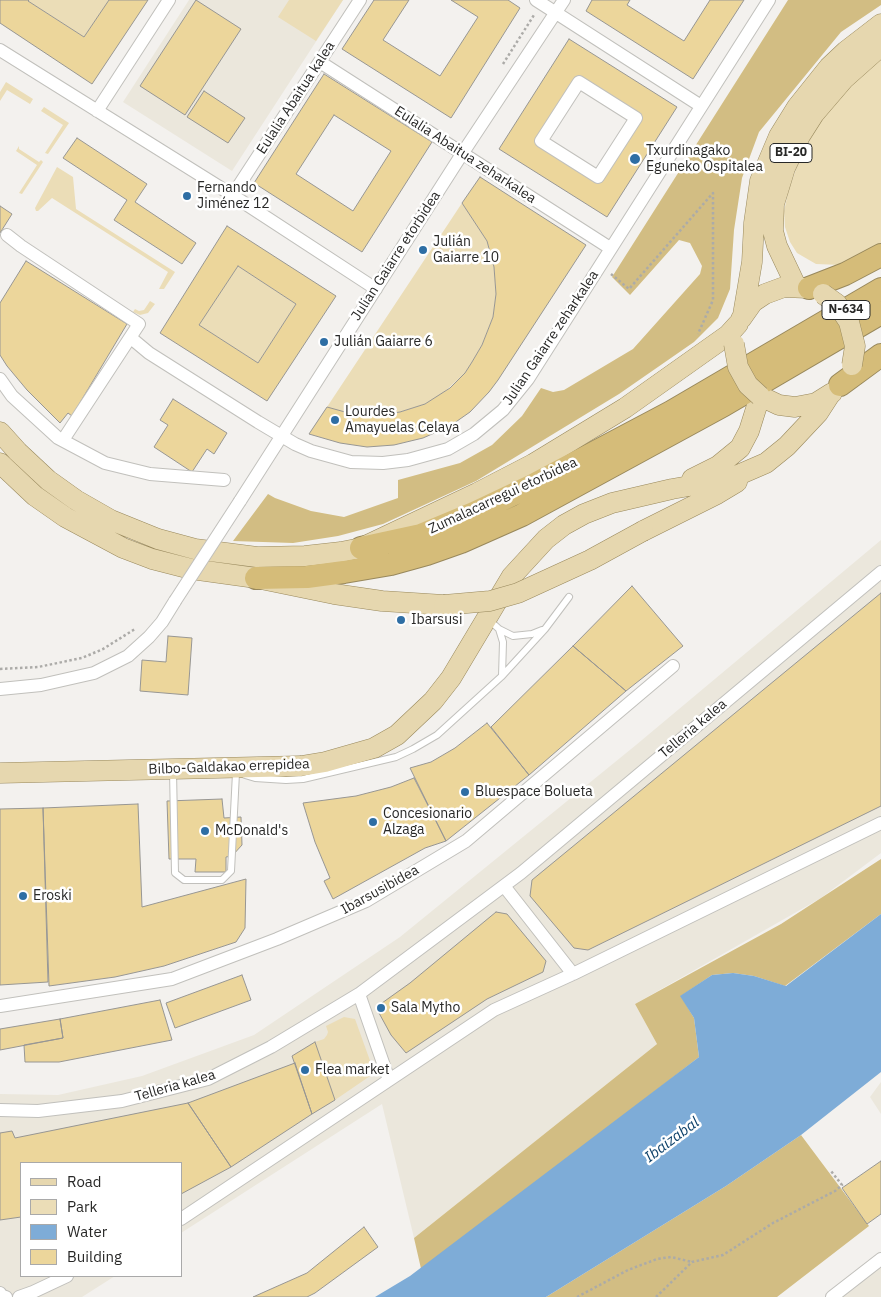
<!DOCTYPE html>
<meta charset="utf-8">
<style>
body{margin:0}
#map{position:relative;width:881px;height:1297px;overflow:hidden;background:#f3f1ee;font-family:"IBM Plex Sans",sans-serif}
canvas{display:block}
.legend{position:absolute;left:20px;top:1162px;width:162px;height:115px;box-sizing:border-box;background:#fff;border:1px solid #a9a9a9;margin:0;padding:6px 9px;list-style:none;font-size:15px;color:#282827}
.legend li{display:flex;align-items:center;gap:10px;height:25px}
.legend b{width:25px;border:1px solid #a9a9a9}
</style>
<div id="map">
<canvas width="881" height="1297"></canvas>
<ul class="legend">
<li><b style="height:6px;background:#e6d7af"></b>Road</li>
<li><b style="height:14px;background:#ebddb7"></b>Park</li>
<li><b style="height:14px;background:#7eacd7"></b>Water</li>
<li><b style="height:14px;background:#ecd69b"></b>Building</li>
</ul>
</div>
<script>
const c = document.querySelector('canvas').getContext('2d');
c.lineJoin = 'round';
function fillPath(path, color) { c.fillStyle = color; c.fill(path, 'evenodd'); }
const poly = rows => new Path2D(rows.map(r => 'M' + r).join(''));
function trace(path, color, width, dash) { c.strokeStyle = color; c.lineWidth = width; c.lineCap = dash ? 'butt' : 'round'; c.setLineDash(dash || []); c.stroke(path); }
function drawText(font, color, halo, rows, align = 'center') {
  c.font = font + ' "IBM Plex Sans",sans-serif'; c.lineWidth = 5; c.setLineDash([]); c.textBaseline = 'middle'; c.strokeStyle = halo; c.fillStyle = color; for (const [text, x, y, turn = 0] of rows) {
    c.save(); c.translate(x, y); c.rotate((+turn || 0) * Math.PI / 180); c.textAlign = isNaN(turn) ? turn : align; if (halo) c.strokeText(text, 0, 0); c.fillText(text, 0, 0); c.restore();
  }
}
fillPath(poly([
 [189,0,343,0,232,171,123,102],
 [881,540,881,853,821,898,635,1004,657,1044,414,1238,382,1104,181,1233,181,1163,21,1163,21,1276,115,1276,82,1297,0,1297,0,1094,58,1095,142,1076,254,1035,400,937,636,745],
 [881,1082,881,1114,870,1097],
 [881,1259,881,1297,832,1297]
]), '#ebe7dc');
fillPath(poly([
 [29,0,109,0,84,37,28,1],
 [289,0,343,0,316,41,278,17],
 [881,58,881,244,841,265,816,264,797,253,790,242,785,227,784,211,789,189,800,158,818,125,842,94],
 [6,82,33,99,30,104,7,90,0,101,0,92],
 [44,107,69,123,48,154,45,153,63,125,41,111],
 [19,146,19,149,39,162,41,160,43,162,22,194,19,193,37,165,16,151],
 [57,167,73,177,76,209,175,272,164,289,159,289,168,272,52,198,38,211,36,211,35,208],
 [462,203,487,241,494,267,496,294,493,317,482,345,472,362,465,373,442,394,425,404,400,412,369,416,337,411,327,407],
 [238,266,296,304,258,363,199,325],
 [150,301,155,304,148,313,140,315,133,312,135,309,139,311,144,310],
 [344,1017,355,1019,373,1069,373,1074,335,1100,315,1042,324,1039,327,1035,328,1032,326,1026]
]), '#ebddb7');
fillPath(poly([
 [788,0,881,0,881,5,841,32,759,132,742,178,734,230,730,289,718,318,694,342,619,394,476,481,383,524,338,536,293,543,233,541,268,494,275,498,311,511,344,517,398,498,398,480,460,463,492,445,522,416,541,388,553,392,564,390,633,349,700,274,702,266,690,243,679,240,630,295,612,277],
 [881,859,881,914,785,986,754,976,733,973,712,975,681,996,694,1018,699,1057,422,1273,414,1238,657,1044,635,1004,781,924],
 [801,1135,869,1226,777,1297,546,1297,726,1186]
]), '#d2bd83');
fillPath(poly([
 [881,914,881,1072,801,1135,726,1186,546,1297,375,1297,410,1276,699,1057,694,1018,680,996,712,975,733,973,754,976,786,986]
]), '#7eacd7');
const building = poly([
 [0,0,29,0,28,1,84,37,109,0,148,0,92,84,0,23,0,0],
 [196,0,241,29,185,115,140,86,196,0],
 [374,0,409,0,383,40,440,76,478,17,451,0,508,0,520,8,451,118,342,49,374,0],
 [592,0,630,0,627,5,684,41,710,0,744,0,693,79,586,11,592,0],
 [569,39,677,107,607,217,499,149,569,39],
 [579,82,636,118,598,177,541,141,579,82],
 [324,74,432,142,362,252,254,183,324,74],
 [334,115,391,151,353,211,296,174,334,115],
 [204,91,245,118,228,143,187,117,204,91],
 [77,138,147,184,135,202,196,243,182,264,114,220,127,200,63,158,77,138],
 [480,177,586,245,498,380,489,392,470,412,450,426,423,438,394,445,367,447,340,443,309,434,327,407,345,412,379,415,400,412,425,404,450,388,465,373,472,362,482,345,493,317,496,294,494,267,487,241,462,203,480,177],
 [0,206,12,214,0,233,0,206],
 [227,226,336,296,267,401,160,333,227,226],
 [238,266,296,304,258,363,199,325,238,266],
 [26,261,127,324,72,416,68,413,60,423,27,390,7,366,0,355,0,303,26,261],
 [173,399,227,433,214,454,207,449,192,472,154,447,168,425,160,420,173,399],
 [632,586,683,646,626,691,573,646,632,586],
 [881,593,881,806,588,950,574,948,530,896,532,880,881,593],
 [168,636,192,638,188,695,140,691,142,660,166,662,168,636],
 [573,646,626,691,529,775,491,727,573,646],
 [487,723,529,775,446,841,410,768,431,762,455,748,487,723],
 [414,778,446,841,425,848,333,899,324,881,330,878,315,842,303,803,356,796,391,787,414,778],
 [222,799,224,818,241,817,242,845,232,856,226,857,226,872,195,872,196,859,169,859,167,801,222,799],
 [138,804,142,907,246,879,245,928,236,942,164,966,115,977,49,986,43,808,138,804],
 [43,808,48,982,0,985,0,809,43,808],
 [496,912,507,914,546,961,543,972,487,999,406,1053,391,1035,379,1013,382,1003,410,983,496,912],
 [242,975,251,1000,175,1028,166,1003,242,975],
 [160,1000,172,1040,59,1062,25,1062,24,1045,63,1038,60,1019,160,1000],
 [60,1019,63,1038,0,1050,0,1029,60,1019],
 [315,1042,335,1100,312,1114,292,1056,315,1042],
 [295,1063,312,1114,231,1167,188,1103,295,1063],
 [188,1103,231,1167,181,1194,181,1163,21,1163,21,1217,0,1220,0,1133,12,1131,15,1138,188,1103],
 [881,1161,881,1214,867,1224,842,1188,881,1161],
 [364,1227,378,1247,315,1293,307,1297,253,1297,307,1273,364,1227]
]);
fillPath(building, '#ecd69b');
trace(building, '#979693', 1);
const lane = poly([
 [488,619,499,629,513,636,532,634,542,630],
 [499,629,503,642,502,676],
 [173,771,175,873,184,880,222,880,231,871,236,773],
 [245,775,255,778,286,780,303,779,396,757,413,749,437,735,502,676,545,629,569,597]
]);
const street = poly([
 [536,0,701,106],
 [0,50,229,193,376,289],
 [320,62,610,248],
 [579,82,636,118,598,177,541,141,579,82],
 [97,111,169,0],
 [232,196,360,0],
 [7,235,21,246,139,324,63,440],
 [131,338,149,353,258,422,295,444,311,451,351,462,383,463,408,460,448,449,474,434,503,410,528,379,769,0],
 [0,379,12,396,58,438,105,463,150,474,224,480],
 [240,501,462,154,564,0],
 [0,689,41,685,94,673,128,656,149,637,162,622,175,601],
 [504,886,573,974],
 [359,994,389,1080],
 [0,1006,172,979,277,939,366,901,466,841,673,666],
 [0,1110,38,1111,122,1101,208,1079,271,1047,359,994,521,873,881,572],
 [181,1219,494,1010,573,974,881,823],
 [0,1293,2,1296,6,1297],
 [19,1297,33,1292,67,1276],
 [832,1297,881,1259]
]);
const primary = poly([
 [796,286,777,246,773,231,774,204,785,168,800,136,814,114,844,79,881,46],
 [743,315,752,262,754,223,760,181,779,136,797,107,829,67,846,51,881,24],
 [741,319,753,302,765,294,784,287,807,288],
 [0,432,18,452,48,480,76,500,111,520,158,539,195,549,257,557,305,556,341,552,361,548,477,493,533,464,625,408,728,335,738,324],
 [0,463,35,496,65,517,123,548,152,559,191,569,256,578,334,594,382,601,444,605],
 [692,479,718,466,740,448,749,431,760,396,779,405,795,407,816,403,832,393],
 [643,531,717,494,737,482],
 [0,773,301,766,325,762,374,748,397,735,433,701,451,678,512,576,546,539,564,525,584,514,612,503,672,489,729,479,766,463,787,446,818,413,829,396]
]);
const highway = poly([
 [809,288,845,274,881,255],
 [840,385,881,355],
 [361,548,421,535,474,513,531,486,671,412,881,289],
 [256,578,307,577,344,572,391,564,427,554,461,542,522,515,724,405,881,313]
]);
trace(lane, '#c1c0bc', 8);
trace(street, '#c1c0bc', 14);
trace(primary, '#98885c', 21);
trace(highway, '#98885c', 24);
trace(poly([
 [503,64,534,15],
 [611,274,629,289,713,193,713,300,698,334],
 [0,669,38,667,82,658,103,649,135,629],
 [577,1297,628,1270,657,1259,671,1257,692,1262],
 [656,1297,692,1262,723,1255,773,1223,835,1191,842,1185,831,1171]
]), '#acaba8', 2.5, [2.5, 2.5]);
trace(lane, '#fff', 6);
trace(street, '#fff', 12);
trace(primary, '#e6d7af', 20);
trace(highway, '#d5bc79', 22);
const streetBridge = poly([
 [175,601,240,501]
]);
const primaryBridge = poly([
 [823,294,837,304,849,322,855,346,852,365],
 [734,344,738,367,748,385,760,396],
 [444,605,490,601,518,593,590,560,643,531]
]);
trace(streetBridge, '#c1c0bc', 14, []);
trace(primaryBridge, '#98885c', 21, []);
trace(streetBridge, '#fff', 12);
trace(primaryBridge, '#e6d7af', 20);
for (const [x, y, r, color] of [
 [635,159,6,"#2e6ea4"],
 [187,196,5,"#2e6ea4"],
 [423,250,5,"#2e6ea4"],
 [324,342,5,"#2e6ea4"],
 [335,420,5,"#2e6ea4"],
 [401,620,5,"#2e6ea4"],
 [465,792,5,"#2e6ea4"],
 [373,822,5,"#2e6ea4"],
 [205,831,5,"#2e6ea4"],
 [23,896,5,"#2e6ea4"],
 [381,1008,5,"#2e6ea4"],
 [305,1070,5,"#2e6ea4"]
]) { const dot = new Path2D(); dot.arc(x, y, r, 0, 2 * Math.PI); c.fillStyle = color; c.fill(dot); trace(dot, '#fff', 2); }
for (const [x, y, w] of [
 [791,153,42],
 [846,310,48]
]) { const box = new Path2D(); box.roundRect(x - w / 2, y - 9.5, w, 19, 4); c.fillStyle = '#fff'; c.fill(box); trace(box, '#282827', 1); }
drawText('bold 12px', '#282827', null, [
 ["BI-20",791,153],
 ["N-634",846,310]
]);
drawText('14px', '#282827', '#fff', [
 ["Eulalia Abaitua kalea",296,98,-57],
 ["Eulalia Abaitua zeharkalea",465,155,33],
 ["Julian Gaiarre etorbidea",396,256,-57],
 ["Julian Gaiarre zeharkalea",551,338,-56],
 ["Zumalacarregui etorbidea",503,496,-25],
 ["Telleria kalea",693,729,-40],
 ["Bilbo-Galdakao errepidea",229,767,-2],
 ["Ibarsusibidea",380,890,-29],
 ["Telleria kalea",175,1086,-16]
]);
drawText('14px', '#282827', '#fff', [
 ["Txurdinagako",646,151],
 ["Eguneko Ospitalea",646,167],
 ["Fernando",197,188],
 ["Jiménez 12",197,204],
 ["Julián",433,242],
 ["Gaiarre 10",433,258],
 ["Julián Gaiarre 6",334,342],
 ["Lourdes",345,412],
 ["Amayuelas Celaya",345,428],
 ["Ibarsusi",411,620],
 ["Bluespace Bolueta",475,792],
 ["Concesionario",383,814],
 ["Alzaga",383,830],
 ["McDonald's",215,831],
 ["Eroski",33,896],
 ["Sala Mytho",391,1008],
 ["Flea market",315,1070]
], 'left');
drawText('italic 15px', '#0c4069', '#fff', [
 ["Ibaizabal",672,1140,-37]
]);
</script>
